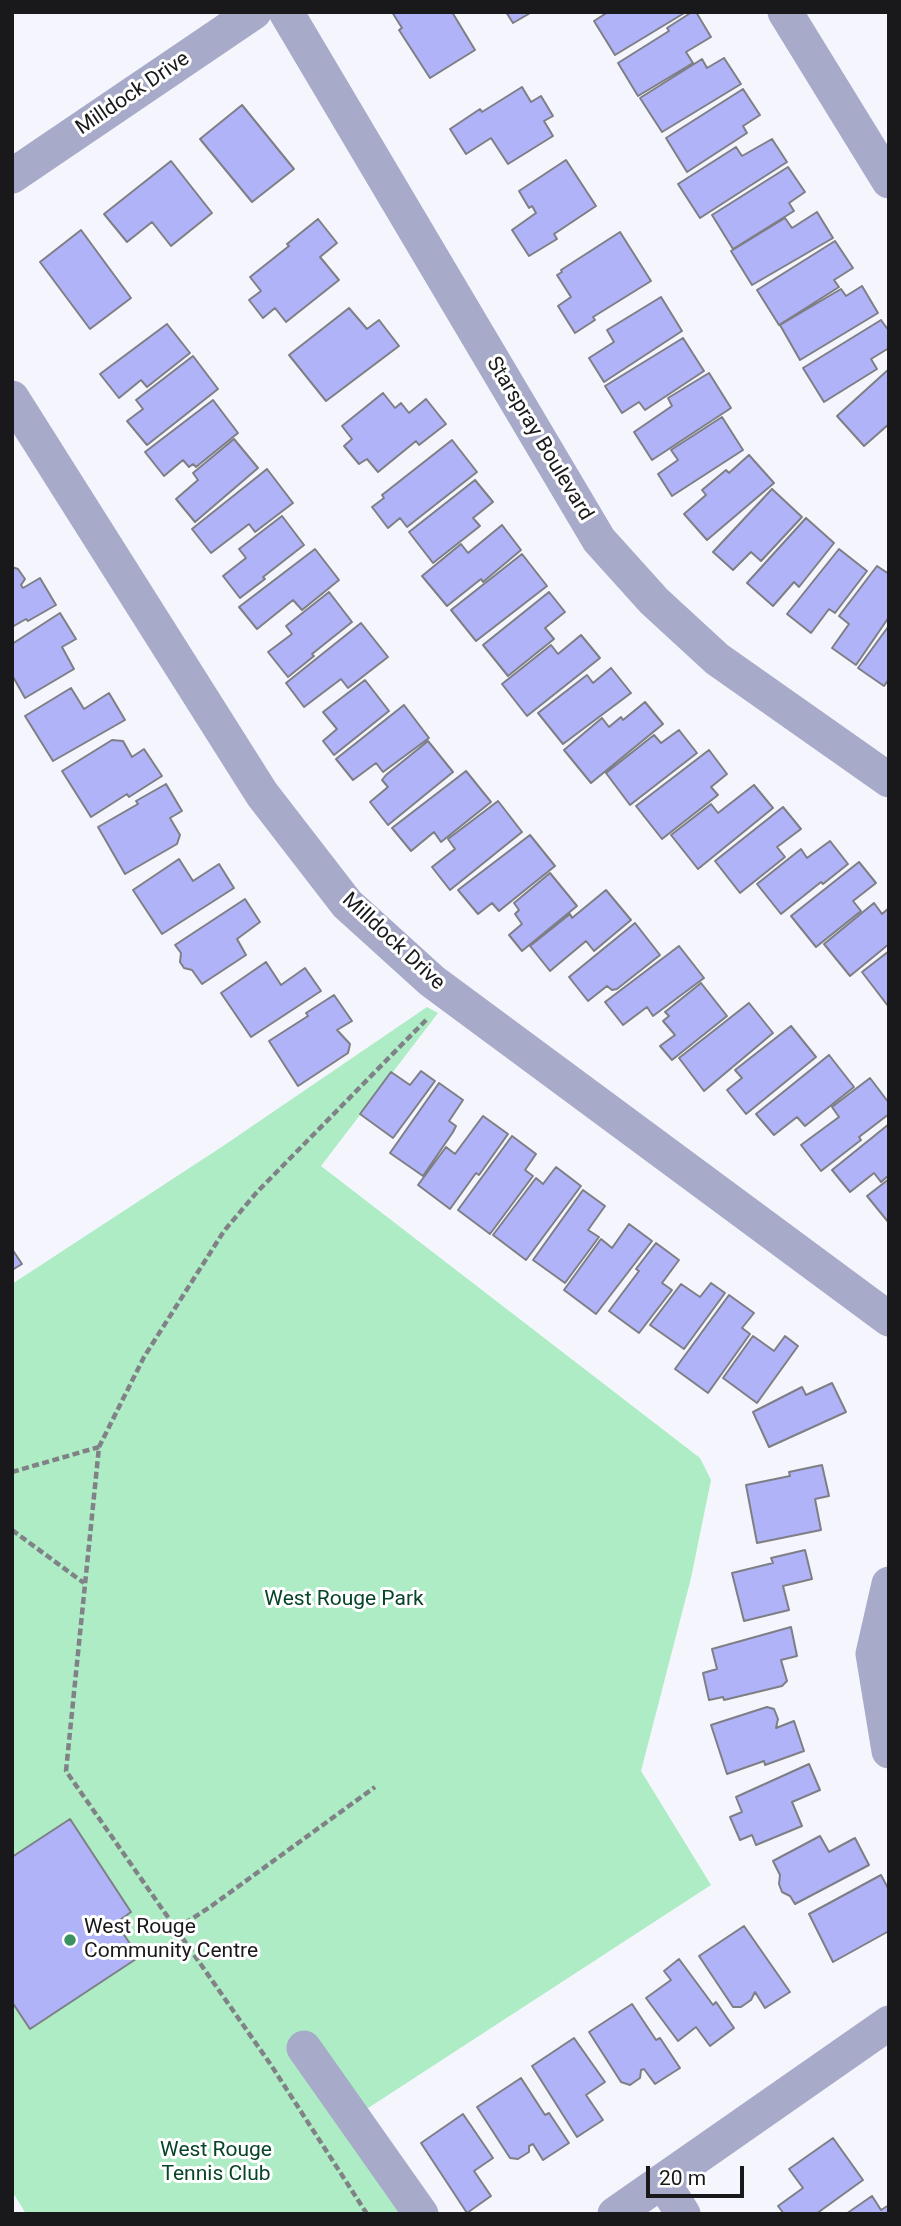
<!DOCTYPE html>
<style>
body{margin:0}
#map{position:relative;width:901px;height:2226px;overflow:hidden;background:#f5f6fd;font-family:Roboto,sans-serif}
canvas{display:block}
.frame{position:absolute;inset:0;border:14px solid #19191c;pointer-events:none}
.scale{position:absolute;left:646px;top:2166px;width:98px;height:32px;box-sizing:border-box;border:4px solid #19191c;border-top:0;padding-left:9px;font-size:21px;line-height:24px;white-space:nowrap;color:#19191c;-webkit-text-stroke:5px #fff;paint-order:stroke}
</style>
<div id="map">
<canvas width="901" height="2226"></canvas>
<div class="frame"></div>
<div class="scale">20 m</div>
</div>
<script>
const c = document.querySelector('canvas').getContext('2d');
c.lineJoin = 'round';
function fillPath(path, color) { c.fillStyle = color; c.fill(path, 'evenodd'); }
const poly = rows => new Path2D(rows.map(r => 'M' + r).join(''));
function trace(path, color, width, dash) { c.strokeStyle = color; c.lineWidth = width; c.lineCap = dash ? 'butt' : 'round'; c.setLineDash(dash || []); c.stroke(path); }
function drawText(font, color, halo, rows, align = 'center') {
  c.font = font + ' Roboto,sans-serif'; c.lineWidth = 6; c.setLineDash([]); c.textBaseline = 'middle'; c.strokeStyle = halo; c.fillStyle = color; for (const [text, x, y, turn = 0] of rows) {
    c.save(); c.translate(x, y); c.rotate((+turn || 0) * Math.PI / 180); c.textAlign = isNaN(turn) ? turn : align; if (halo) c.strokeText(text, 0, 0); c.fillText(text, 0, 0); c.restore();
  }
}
fillPath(poly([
 [427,1007,438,1013,321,1166,700,1458,711,1480,691,1578,641,1771,711,1885,362,2112,434,2214,26,2214,12,2191,12,1284,223,1146]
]), '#adecc4');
const building = poly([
 [392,12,452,12,475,50,430,78,399,30,402,28,392,12],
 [506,12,532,12,513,23,506,12],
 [608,12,686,12,615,55,594,21,608,12],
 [692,12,696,12,711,37,686,52,693,63,638,96,618,63,669,31,667,28,692,12],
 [724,58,741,84,662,132,640,98,702,59,707,68,724,58],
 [522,87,531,102,541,96,553,116,544,121,553,136,508,164,491,138,466,154,450,129,480,109,482,112,522,87],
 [743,89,760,115,743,126,747,133,687,172,666,138,743,89],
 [242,105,294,169,252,202,200,139,242,105],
 [772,139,787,162,700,218,678,184,736,147,742,156,772,139],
 [566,160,596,206,554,234,557,239,529,256,512,230,536,213,532,206,529,208,519,191,566,160],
 [171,161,212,213,171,246,152,222,127,242,104,214,171,161],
 [788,167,805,192,789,203,794,211,733,249,712,215,788,167],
 [817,212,833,238,752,285,731,251,785,218,792,228,817,212],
 [318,219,337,243,320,257,339,280,286,322,275,308,263,318,249,300,261,291,250,277,289,246,287,244,318,219],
 [81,230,131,298,90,329,40,262,81,230],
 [620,232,651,281,593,317,595,320,575,333,558,306,571,297,557,275,562,272,561,270,620,232],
 [835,241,853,268,834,280,839,287,779,325,757,290,835,241],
 [862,286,878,313,800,360,780,325,841,289,846,296,862,286],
 [661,297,682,331,604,382,589,358,614,342,607,330,661,297],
 [349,308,367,329,379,320,399,346,326,401,289,355,349,308],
 [881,320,889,331,889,348,871,359,877,369,824,402,803,368,881,320],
 [167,324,190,353,147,387,141,380,119,398,100,374,167,324],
 [683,338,704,371,645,410,639,402,622,413,605,386,683,338],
 [193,356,218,389,147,445,127,421,143,409,136,400,193,356],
 [889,369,889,424,864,446,837,416,889,369],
 [709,373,731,408,652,460,634,432,672,406,668,398,709,373],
 [383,393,395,408,401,403,409,413,426,399,446,424,419,445,416,441,378,472,367,459,359,464,344,446,352,439,342,426,383,393],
 [213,400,238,433,196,467,193,464,189,467,183,460,164,476,145,452,213,400],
 [722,417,743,450,672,496,658,474,678,460,671,450,722,417],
 [234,439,258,468,195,522,176,499,198,480,193,473,234,439],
 [452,440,477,472,407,527,400,518,388,528,372,507,384,498,382,495,452,440],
 [749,455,774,483,707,540,684,514,706,495,702,490,726,470,729,473,749,455],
 [267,469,293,503,255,532,249,524,211,553,192,529,267,469],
 [475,480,493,502,473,518,480,526,433,563,409,532,475,480],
 [772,489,802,517,761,561,751,552,733,570,713,552,772,489],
 [282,516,304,545,263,577,265,579,240,598,223,576,246,558,239,549,282,516],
 [806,518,834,543,799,587,794,582,773,606,747,583,806,518],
 [502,525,521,550,483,582,481,579,447,606,422,576,461,544,468,553,502,525],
 [315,549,339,580,302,610,293,600,257,629,239,607,315,549],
 [839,549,867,571,835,613,829,609,811,633,787,614,839,549],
 [522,554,547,586,476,641,451,610,522,554],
 [877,566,889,574,889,617,856,665,832,648,849,624,839,616,877,566],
 [12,567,18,569,25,579,21,585,23,588,40,578,56,605,28,621,26,619,12,627,12,567],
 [329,592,352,622,312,654,314,656,288,677,268,652,292,634,286,626,329,592],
 [549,592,565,612,545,628,554,639,508,676,483,645,549,592],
 [60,613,76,639,62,647,74,669,25,698,12,675,12,644,60,613],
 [361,623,388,657,348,688,341,679,304,707,286,683,361,623],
 [888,627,889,679,884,686,858,668,888,627],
 [581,635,600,658,527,716,502,684,551,645,558,654,581,635],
 [611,668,631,693,563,744,538,713,587,675,593,683,611,668],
 [365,680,389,711,334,755,323,741,337,729,323,712,365,680],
 [71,688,84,709,109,693,125,720,53,761,25,716,71,688],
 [645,702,663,724,591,783,564,750,602,718,609,727,621,717,623,720,645,702],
 [404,705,429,738,383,772,376,763,353,780,336,759,404,705],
 [679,730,697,753,630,805,606,773,654,735,661,743,679,730],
 [112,740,123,741,132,757,144,749,162,776,129,797,127,794,91,817,62,771,112,740],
 [428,741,453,772,388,825,370,802,388,787,382,780,386,775,428,741],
 [709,750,727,774,711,787,718,795,662,839,636,806,709,750],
 [466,771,491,802,441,842,434,832,411,851,392,828,466,771],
 [166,784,182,811,170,818,180,835,177,844,125,874,98,827,138,804,136,801,166,784],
 [754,785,773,808,698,869,671,835,711,804,718,813,754,785],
 [498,801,522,832,450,890,432,867,455,849,448,839,498,801],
 [783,807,801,829,777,847,785,857,740,893,715,861,783,807],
 [530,835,555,866,499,911,492,903,478,914,458,890,530,835],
 [830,841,848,864,823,884,821,882,781,914,757,884,801,849,807,858,830,841],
 [179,859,193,881,219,864,234,888,162,934,133,890,179,859],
 [859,862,876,883,853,901,861,911,816,947,791,916,859,862],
 [550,873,577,906,522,951,509,935,522,924,515,914,519,910,514,903,550,873],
 [606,890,631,920,594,951,586,941,550,971,530,946,570,914,572,918,606,890],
 [245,899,260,922,237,939,246,955,202,984,192,970,184,968,180,962,181,953,175,945,245,899],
 [874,903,882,914,889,908,889,944,850,976,824,944,874,903],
 [635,923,660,955,617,989,612,990,607,986,588,1001,569,977,635,923],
 [679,946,704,978,653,1016,647,1007,623,1025,605,1002,679,946],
 [889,951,889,1005,888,1006,862,972,889,951],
 [266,962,281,985,305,968,321,991,251,1037,221,993,266,962],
 [701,983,727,1016,672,1060,660,1046,675,1035,663,1021,669,1016,665,1012,701,983],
 [334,995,352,1021,337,1030,350,1044,348,1053,298,1086,269,1041,308,1016,306,1013,334,995],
 [749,1003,773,1033,704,1091,679,1058,749,1003],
 [791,1026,816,1057,746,1114,727,1090,742,1078,735,1070,791,1026],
 [829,1055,854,1087,805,1126,797,1117,774,1135,756,1114,829,1055],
 [421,1071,435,1081,393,1138,360,1114,391,1072,410,1085,421,1071],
 [870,1078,889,1103,889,1114,859,1137,861,1140,821,1171,801,1145,839,1117,832,1107,870,1078],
 [439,1083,463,1100,449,1121,456,1126,453,1132,423,1176,390,1153,439,1083],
 [483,1116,508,1134,479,1175,476,1173,450,1209,418,1185,446,1147,455,1154,483,1116],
 [889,1124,889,1175,881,1182,874,1173,850,1192,832,1170,889,1124],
 [512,1136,536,1154,525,1170,533,1176,490,1234,458,1210,512,1136],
 [556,1167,581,1186,526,1260,493,1235,536,1178,543,1184,556,1167],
 [889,1179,889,1223,867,1196,889,1179],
 [583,1190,605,1206,588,1230,599,1237,565,1283,533,1260,583,1190],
 [629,1224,652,1241,596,1314,564,1290,601,1239,612,1248,629,1224],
 [656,1243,679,1260,662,1283,672,1290,639,1333,609,1311,639,1271,636,1269,656,1243],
 [12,1249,22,1264,12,1270,12,1249],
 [711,1283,725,1293,684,1349,650,1325,681,1284,700,1297,711,1283],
 [729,1295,754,1313,742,1328,750,1334,708,1393,675,1369,729,1295],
 [753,1336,774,1351,785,1336,798,1346,757,1403,723,1378,753,1336],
 [832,1383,846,1412,769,1447,753,1412,802,1387,806,1395,832,1383],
 [822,1465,829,1496,815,1499,821,1530,757,1543,746,1485,790,1476,789,1472,822,1465],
 [805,1550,812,1579,783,1586,789,1610,744,1621,732,1573,773,1563,771,1558,805,1550],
 [791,1627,797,1656,781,1660,787,1681,782,1686,724,1700,723,1697,709,1700,703,1673,717,1669,712,1649,791,1627],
 [767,1707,774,1709,778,1719,776,1728,794,1721,804,1751,765,1765,764,1761,727,1774,711,1725,767,1707],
 [809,1764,820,1790,792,1802,802,1826,756,1845,752,1835,740,1840,730,1817,742,1812,736,1797,809,1764],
 [70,1819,131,1912,116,1923,139,1957,30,2029,12,2002,12,1857,70,1819],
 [820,1836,829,1852,855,1838,869,1865,795,1904,790,1896,782,1892,779,1884,780,1875,773,1861,820,1836],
 [881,1875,889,1890,889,1931,833,1962,809,1914,881,1875],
 [744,1926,790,1992,765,2008,755,1992,751,2000,741,2007,733,2007,699,1956,744,1926],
 [679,1959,713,2005,716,2002,734,2028,710,2046,696,2027,678,2041,646,1998,671,1980,664,1971,679,1959],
 [632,2004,656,2040,660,2038,680,2068,655,2084,644,2069,641,2070,640,2078,630,2085,621,2082,589,2032,632,2004],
 [574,2038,605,2082,586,2095,603,2120,577,2137,532,2066,574,2038],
 [521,2078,545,2115,549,2113,569,2143,543,2160,533,2144,529,2146,529,2152,518,2159,510,2158,477,2107,521,2078],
 [463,2114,493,2158,474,2171,491,2196,467,2213,421,2143,463,2114],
 [833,2138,863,2180,816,2214,784,2214,778,2206,803,2188,789,2169,833,2138],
 [872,2196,881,2210,889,2205,889,2214,846,2214,872,2196]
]);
fillPath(building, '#b1b3f9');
trace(building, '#7e7f85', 2);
trace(poly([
 [12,1472,99,1447],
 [12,1530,84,1583],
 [176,1929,210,1907,375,1787],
 [367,2214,271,2065,66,1771,99,1447,144,1357,224,1231,257,1192,428,1018]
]), '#818287', 4.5, [7, 3.5]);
trace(poly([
 [286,12,599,540,654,601,717,659,889,780],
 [785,12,889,181],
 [12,176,254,12],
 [12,398,262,794,347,904,432,981,889,1319],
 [889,1584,873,1654,889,1751],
 [304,2048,421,2214],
 [663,2182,683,2214],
 [615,2214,889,2023]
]), '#a8aac9', 35);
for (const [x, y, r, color] of [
 [70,1940,7,"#3d9062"]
]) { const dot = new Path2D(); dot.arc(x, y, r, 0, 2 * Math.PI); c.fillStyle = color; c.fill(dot); trace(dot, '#fff', 2.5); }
drawText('21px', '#19191c', '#fff', [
 ["Milldock Drive",133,94,-34],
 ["Starspray Boulevard",539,439,59],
 ["Milldock Drive",393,942,43]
]);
drawText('21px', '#084528', '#fff', [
 ["West Rouge Park",344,1600],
 ["West Rouge",216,2151],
 ["Tennis Club",216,2175]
]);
drawText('21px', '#19191c', '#fff', [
 ["West Rouge",84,1928],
 ["Community Centre",84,1952]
], 'left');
</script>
